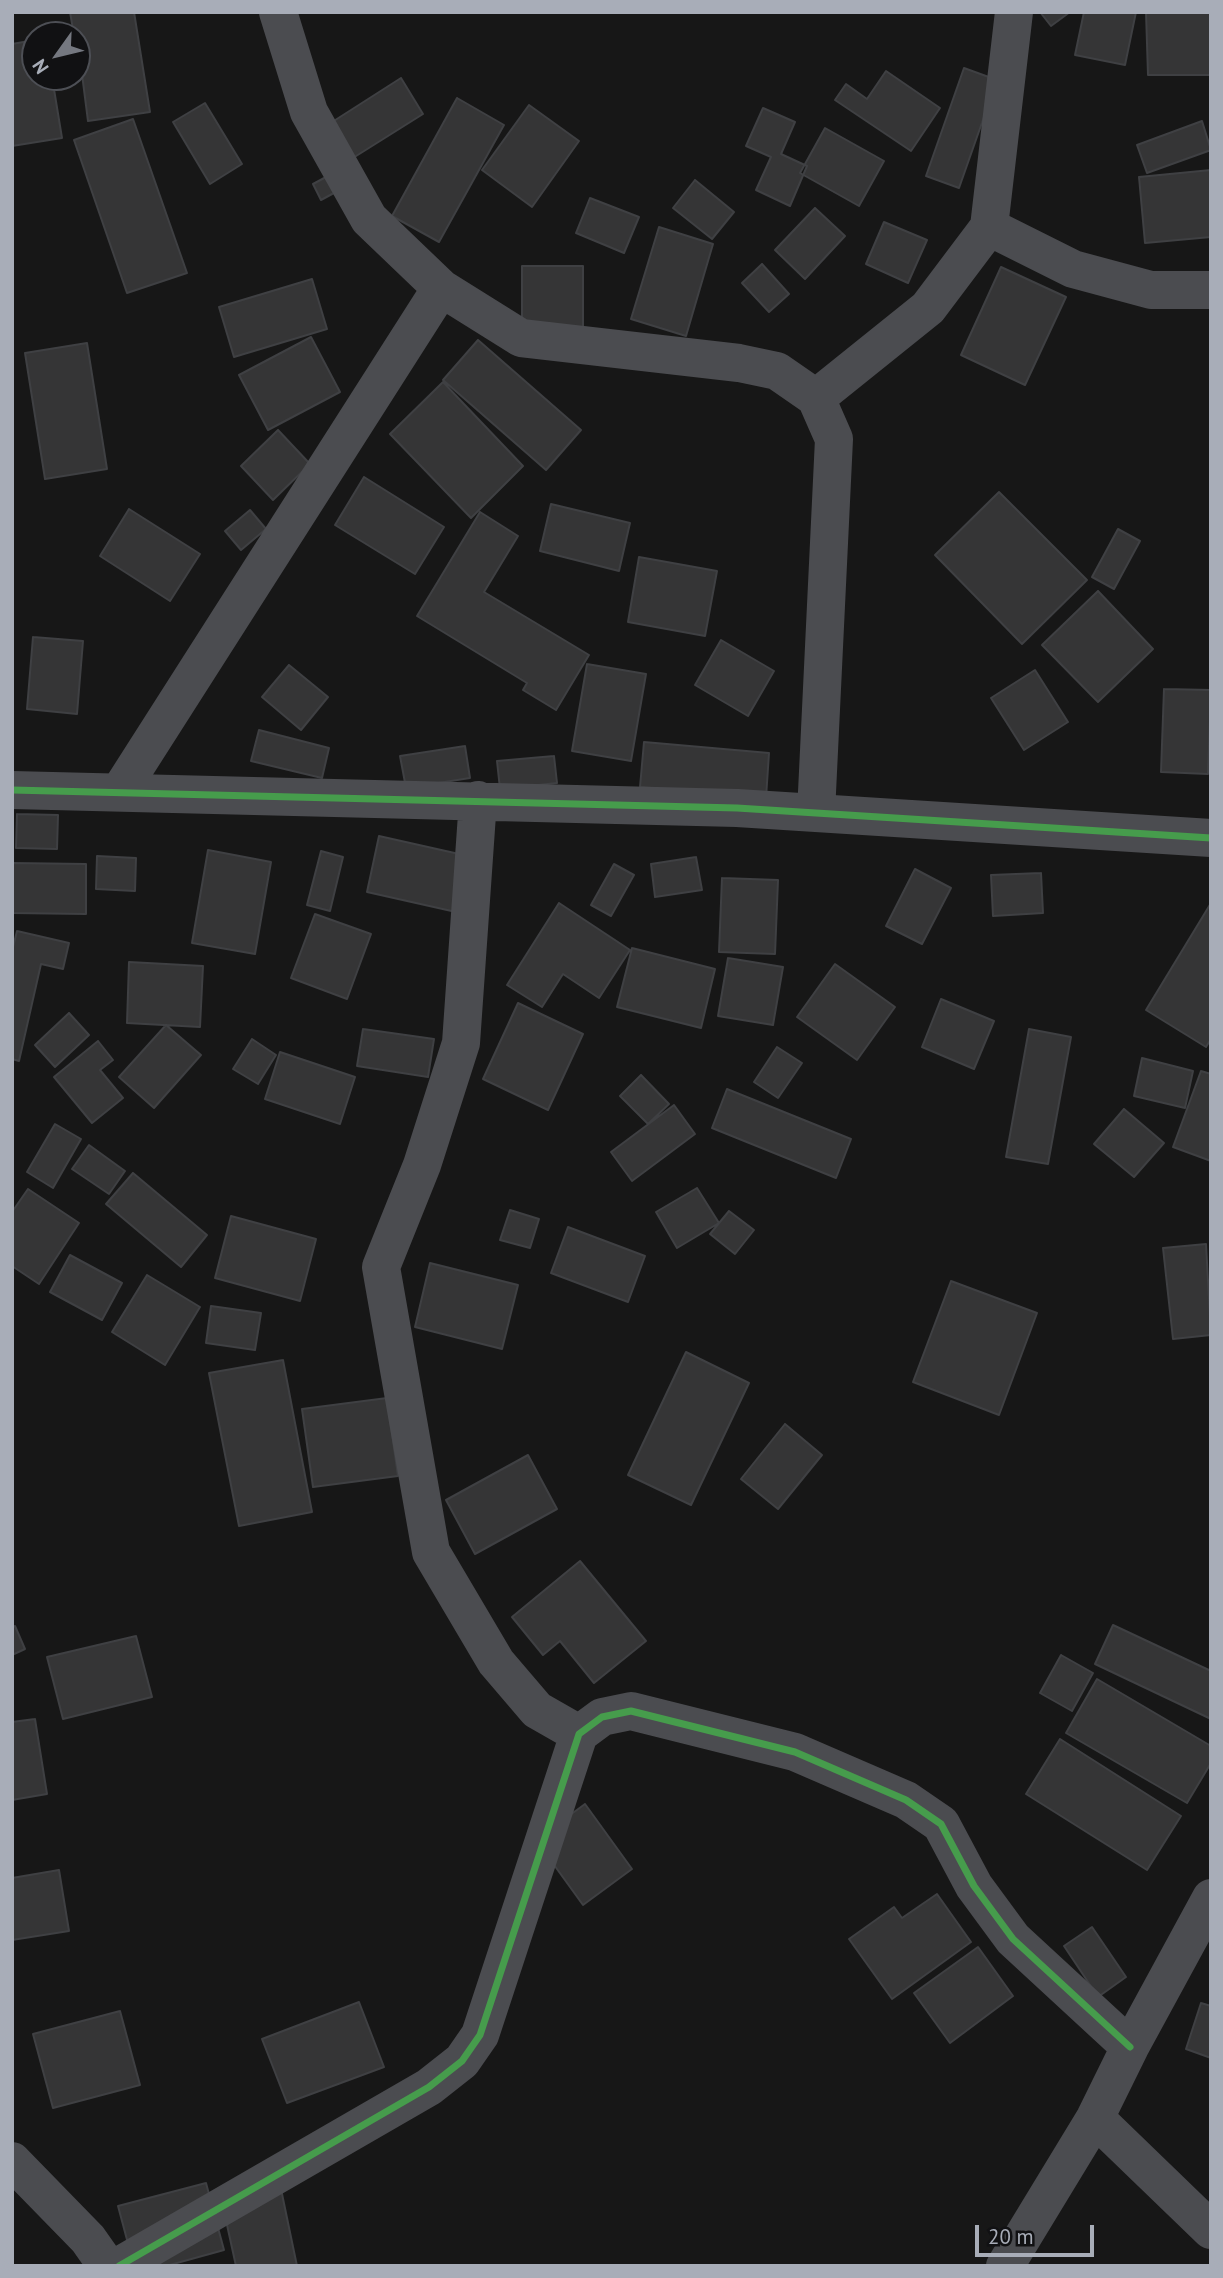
<!DOCTYPE html>
<style>
body{margin:0}
#map{position:relative;width:1223px;height:2278px;overflow:hidden;background:#171717;font-family:"PT Sans",sans-serif}
canvas{display:block}
.frame{position:absolute;inset:0;border:14px solid #a8adb8;pointer-events:none}
.north{position:absolute;left:21px;top:21px;width:70px;height:70px;box-sizing:border-box;background:#111113;border:2px solid #4d4f55;border-radius:50%;rotate:236deg;font-size:19px;font-weight:700;line-height:28px;text-align:center;color:#a8adb8}
.north::after{content:'';display:block;margin:auto;width:24px;height:32px;background:#757880;clip-path:polygon(50% 0,100% 100%,50% 72%,0 100%)}
.scale{position:absolute;left:975px;top:2225px;width:119px;height:32px;box-sizing:border-box;border:4px solid #a8adb8;border-top:0;padding-left:9px;font-size:21px;line-height:24px;white-space:nowrap;color:#a8adb8;-webkit-text-stroke:5px #111113;paint-order:stroke}
</style>
<div id="map">
<canvas width="1223" height="2278"></canvas>
<div class="frame"></div>
<div class="north">N</div>
<div class="scale">20 m</div>
</div>
<script>
const c = document.querySelector('canvas').getContext('2d');
c.lineJoin = 'round';
function fillPath(path, color) { c.fillStyle = color; c.fill(path, 'evenodd'); }
const poly = rows => new Path2D(rows.map(r => 'M' + r).join(''));
function trace(path, color, width, dash) { c.strokeStyle = color; c.lineWidth = width; c.lineCap = dash ? 'butt' : 'round'; c.setLineDash(dash || []); c.stroke(path); }
const building = poly([
 [70,12,134,12,150,112,88,121,77,35,74,35,70,12],
 [1040,12,1070,12,1051,26,1040,12],
 [1084,12,1136,12,1125,65,1075,55,1084,12],
 [1146,12,1211,12,1211,75,1148,75,1146,12],
 [35,40,35,77,52,77,62,138,12,146,12,44,35,40],
 [964,68,997,80,959,188,926,176,964,68],
 [886,71,940,108,911,151,835,100,846,84,867,99,886,71],
 [401,78,423,114,337,168,315,133,401,78],
 [457,98,504,125,439,242,392,216,457,98],
 [205,103,242,164,210,184,173,122,205,103],
 [529,105,579,141,532,207,482,170,529,105],
 [763,108,795,122,781,154,807,166,790,206,756,190,771,157,746,146,763,108],
 [133,119,187,273,127,293,74,140,133,119],
 [1202,121,1211,150,1147,173,1137,145,1202,121],
 [825,128,884,161,859,206,800,173,825,128],
 [339,170,347,186,321,200,313,184,339,170],
 [1211,170,1211,237,1145,243,1139,177,1211,170],
 [695,180,734,212,712,239,673,208,695,180],
 [590,198,639,217,624,253,576,233,590,198],
 [815,208,845,236,805,279,775,250,815,208],
 [884,222,927,240,908,283,866,264,884,222],
 [659,227,713,244,686,336,631,319,659,227],
 [762,264,789,294,769,312,742,283,762,264],
 [522,266,583,266,583,333,522,333,522,266],
 [1001,267,1066,297,1025,385,961,355,1001,267],
 [312,279,327,329,234,357,219,307,312,279],
 [311,337,340,392,268,430,239,375,311,337],
 [478,340,581,430,546,470,443,380,478,340],
 [87,343,107,469,45,479,25,353,87,343],
 [443,382,523,466,471,518,390,434,443,382],
 [278,430,310,464,273,500,241,466,278,430],
 [364,477,444,527,415,574,335,525,364,477],
 [999,492,1087,580,1022,644,935,555,999,492],
 [551,504,630,523,619,571,540,551,551,504],
 [129,509,200,554,170,601,100,556,129,509],
 [250,510,266,529,241,550,225,531,250,510],
 [480,512,518,536,484,592,589,655,556,710,523,690,527,683,417,616,480,512],
 [1118,529,1140,541,1114,589,1092,577,1118,529],
 [639,557,717,571,705,636,628,622,639,557],
 [1098,591,1153,649,1098,702,1042,645,1098,591],
 [33,637,83,641,77,714,27,709,33,637],
 [721,640,774,671,748,716,695,685,721,640],
 [587,664,646,674,631,761,572,751,587,664],
 [289,665,328,697,301,730,262,697,289,665],
 [1035,670,1068,722,1024,750,991,698,1035,670],
 [1164,689,1211,690,1208,774,1161,772,1164,689],
 [259,730,329,748,322,778,251,761,259,730],
 [644,742,769,753,766,798,640,787,644,742],
 [465,746,470,778,406,788,400,756,465,746],
 [554,756,557,783,500,789,497,761,554,756],
 [17,814,58,815,57,849,16,848,17,814],
 [379,836,468,856,456,912,367,892,379,836],
 [208,850,271,862,255,954,192,943,208,850],
 [321,851,343,857,330,911,307,905,321,851],
 [97,856,136,858,135,891,96,889,97,856],
 [696,857,702,890,655,897,651,864,696,857],
 [12,863,86,864,86,914,12,913,12,863],
 [614,864,634,875,611,916,591,905,614,864],
 [915,869,951,888,922,944,886,926,915,869],
 [1041,873,1043,913,993,916,991,875,1041,873],
 [722,878,778,880,775,954,719,952,722,878],
 [559,903,630,950,599,998,563,974,542,1007,507,985,559,903],
 [1211,903,1211,1039,1206,1047,1146,1010,1211,903],
 [315,914,371,934,347,999,291,978,315,914],
 [17,931,69,943,63,969,41,964,19,1061,12,1059,12,951,17,931],
 [632,948,715,969,701,1028,617,1007,632,948],
 [728,958,783,967,773,1025,718,1016,728,958],
 [129,962,203,966,200,1027,127,1023,129,962],
 [835,964,895,1007,857,1060,797,1017,835,964],
 [941,999,994,1021,974,1069,922,1047,941,999],
 [518,1003,583,1034,548,1110,483,1079,518,1003],
 [69,1013,89,1035,55,1067,35,1045,69,1013],
 [166,1025,201,1055,154,1108,119,1077,166,1025],
 [363,1029,434,1039,428,1077,357,1066,363,1029],
 [1029,1029,1071,1037,1048,1164,1006,1157,1029,1029],
 [252,1039,276,1055,258,1084,233,1069,252,1039],
 [98,1041,113,1060,100,1070,123,1098,92,1123,54,1077,98,1041],
 [777,1047,802,1063,778,1098,754,1082,777,1047],
 [280,1052,355,1077,340,1124,265,1099,280,1052],
 [1142,1058,1193,1071,1185,1108,1134,1096,1142,1058],
 [1201,1071,1211,1074,1211,1161,1173,1147,1201,1071],
 [641,1075,669,1104,648,1124,620,1096,641,1075],
 [727,1089,851,1139,836,1178,712,1128,727,1089],
 [674,1105,695,1134,632,1181,611,1152,674,1105],
 [1124,1109,1164,1143,1134,1177,1094,1144,1124,1109],
 [55,1124,81,1139,53,1188,27,1172,55,1124],
 [89,1145,125,1171,109,1194,72,1169,89,1145],
 [133,1173,207,1235,181,1267,106,1204,133,1173],
 [697,1188,719,1223,677,1248,656,1212,697,1188],
 [28,1189,79,1223,39,1284,12,1266,12,1212,28,1189],
 [510,1210,539,1219,530,1248,500,1240,510,1210],
 [729,1211,754,1230,735,1254,710,1234,729,1211],
 [231,1216,316,1239,300,1301,215,1278,231,1216],
 [568,1227,645,1256,628,1302,551,1273,568,1227],
 [1206,1244,1211,1335,1173,1339,1163,1248,1206,1244],
 [70,1255,122,1283,102,1320,50,1292,70,1255],
 [430,1263,518,1285,502,1349,415,1327,430,1263],
 [147,1275,200,1307,165,1365,112,1332,147,1275],
 [951,1281,1037,1313,999,1415,913,1382,951,1281],
 [211,1306,261,1313,255,1350,206,1343,211,1306],
 [686,1352,749,1383,691,1505,628,1475,686,1352],
 [283,1360,312,1512,239,1526,209,1373,283,1360],
 [387,1398,398,1476,313,1487,302,1409,387,1398],
 [785,1424,822,1455,778,1509,741,1479,785,1424],
 [528,1455,557,1509,475,1554,446,1500,528,1455],
 [580,1561,646,1641,594,1683,560,1641,543,1655,512,1617,580,1561],
 [1113,1625,1211,1671,1211,1719,1095,1664,1113,1625],
 [15,1626,25,1649,12,1655,12,1627,15,1626],
 [136,1636,152,1697,63,1719,47,1657,136,1636],
 [1061,1655,1093,1673,1072,1711,1040,1693,1061,1655],
 [1097,1679,1211,1746,1211,1763,1187,1803,1066,1733,1097,1679],
 [35,1719,47,1794,12,1800,12,1722,35,1719],
 [1060,1739,1181,1816,1147,1870,1026,1794,1060,1739],
 [585,1804,632,1869,583,1905,536,1840,585,1804],
 [59,1870,69,1931,12,1940,12,1878,59,1870],
 [937,1894,971,1942,892,1999,849,1939,894,1907,902,1918,937,1894],
 [1092,1927,1126,1977,1098,1997,1064,1946,1092,1927],
 [978,1947,1013,1996,950,2043,914,1993,978,1947],
 [359,2002,384,2067,287,2103,262,2039,359,2002],
 [1201,2003,1211,2006,1211,2058,1186,2049,1201,2003],
 [120,2011,140,2085,53,2108,33,2034,120,2011],
 [206,2183,224,2250,166,2266,134,2266,118,2206,206,2183],
 [281,2189,297,2266,236,2266,222,2202,281,2189]
]);
fillPath(building, '#353536');
trace(building, '#3f4043', 2);
trace(poly([
 [278,12,309,112,369,219,441,288,521,338,739,363,777,371,816,398,834,439,816,813],
 [989,227,1073,269,1151,290,1211,290],
 [816,398,928,308,989,227,1014,12],
 [12,790,737,808,1211,838],
 [120,791,441,288],
 [478,800,461,1043,422,1165,381,1267,431,1552,496,1662,537,1710,579,1734],
 [1095,2118,1211,2230],
 [12,2161,88,2239,107,2266],
 [119,2266,429,2087,462,2061,480,2035,579,1734,602,1717,631,1711,795,1752,906,1800,941,1824,974,1886,1013,1939,1130,2047],
 [1005,2266,1095,2118,1130,2047,1211,1898]
]), '#4b4c50', 38);
trace(poly([
 [12,790,737,808,1211,838],
 [119,2266,429,2087,462,2061,480,2035,579,1734,602,1717,631,1711,795,1752,906,1800,941,1824,974,1886,1013,1939,1130,2047]
]), '#469c4c', 7);
</script>
